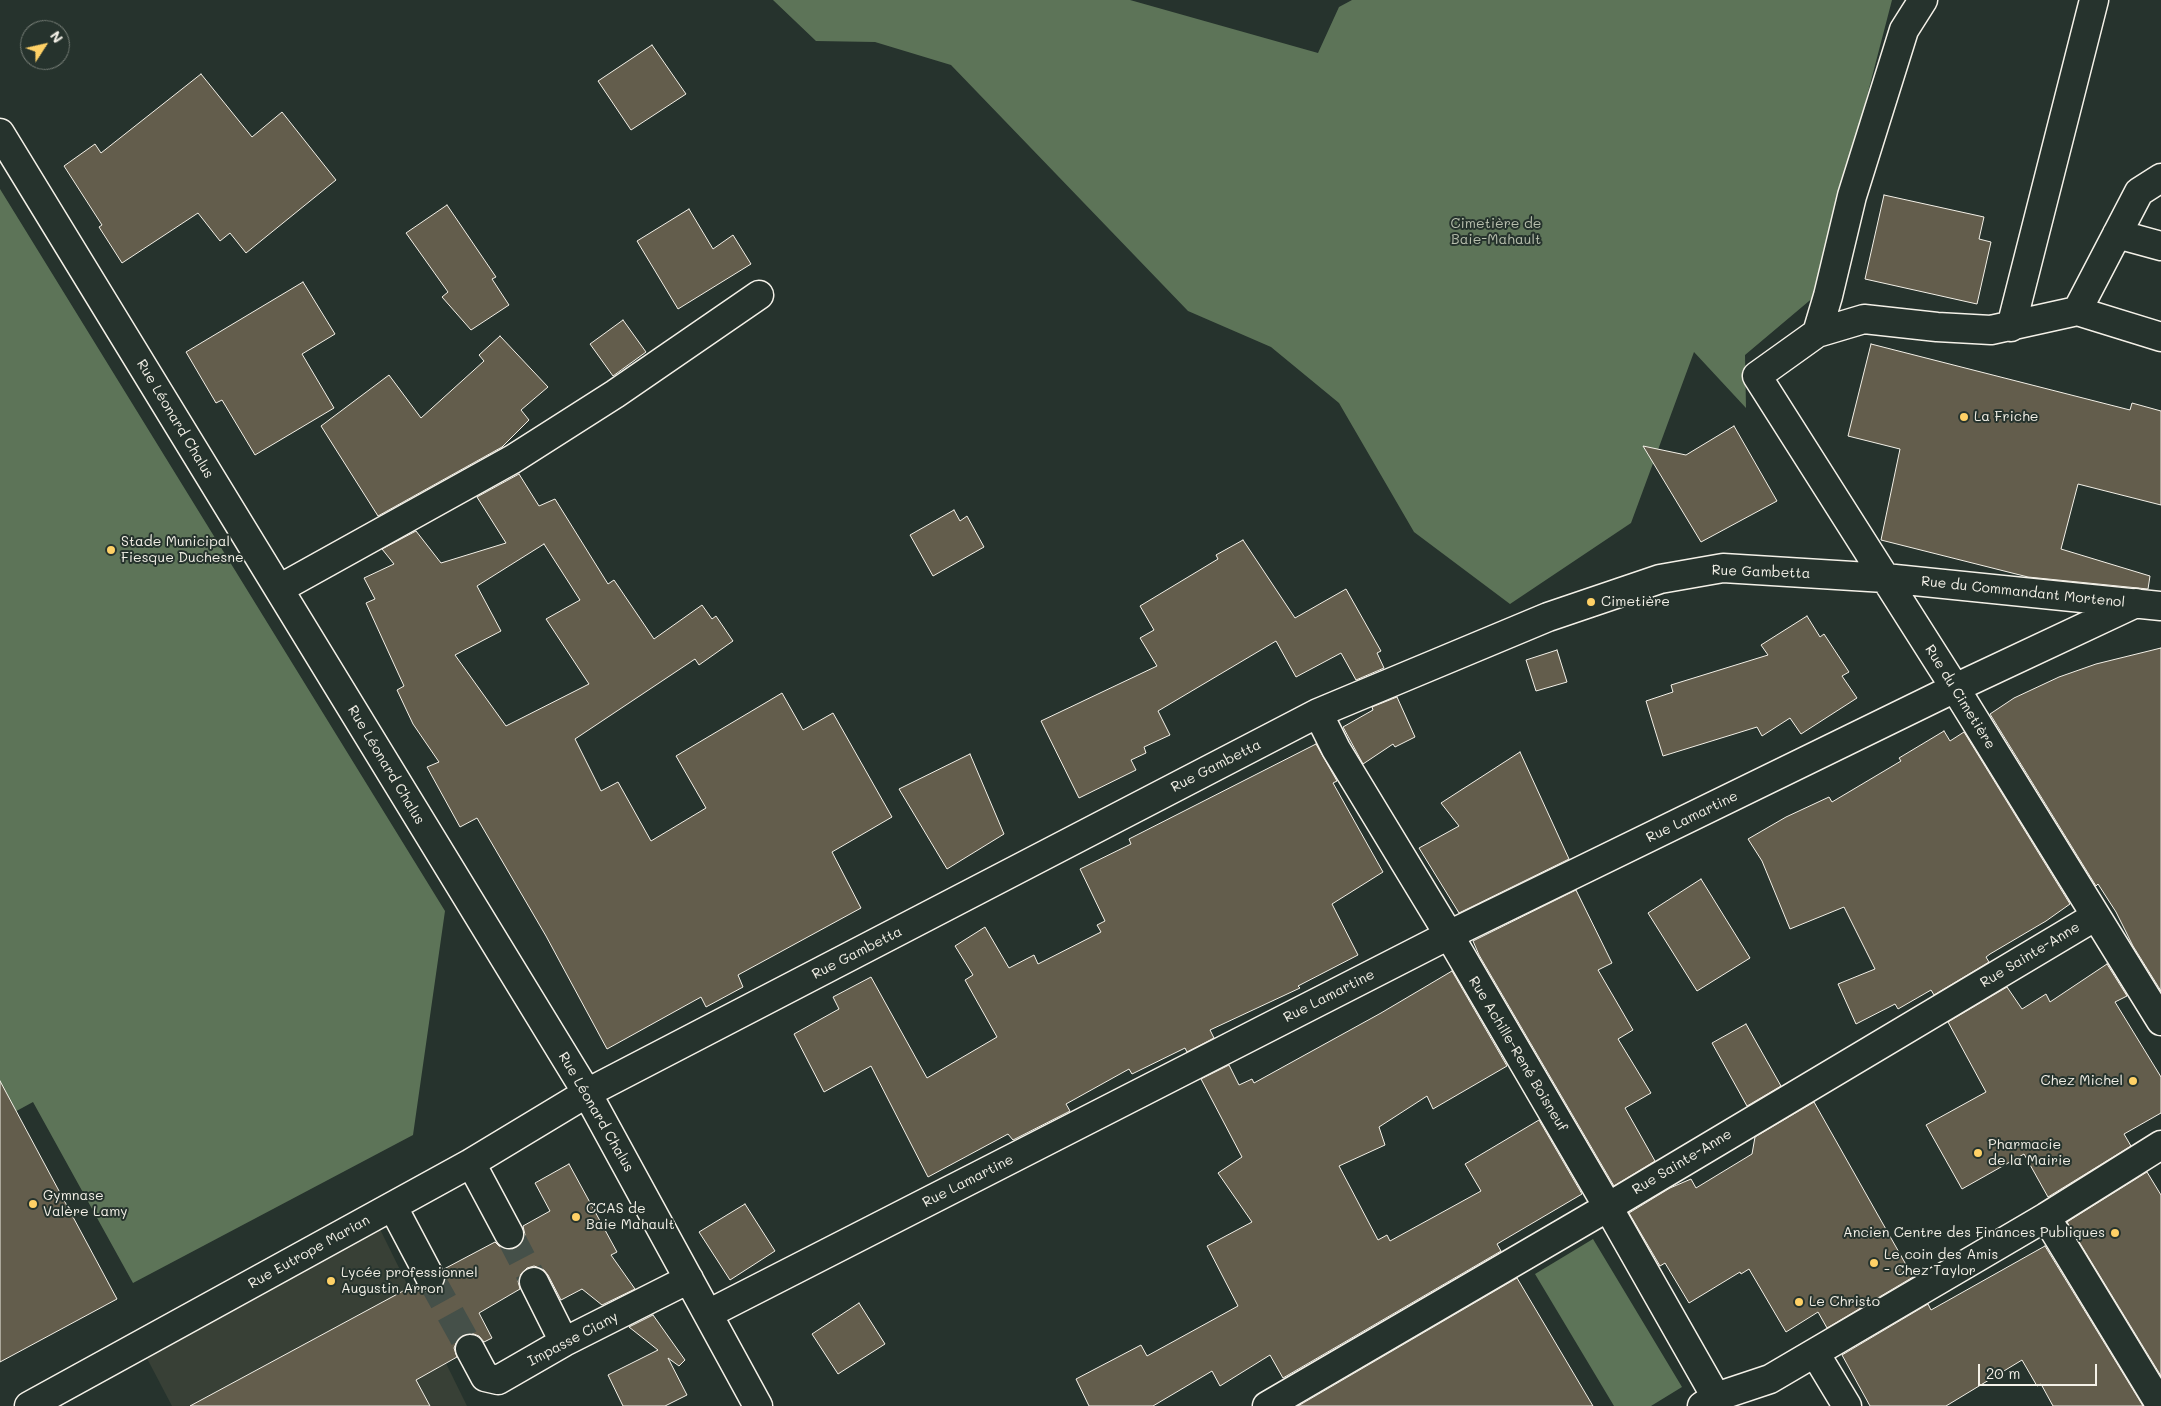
<!DOCTYPE html>
<meta charset="utf-8">
<style>
body{margin:0}
#map{position:relative;width:2161px;height:1406px;overflow:hidden;background:#26332d;font-family:Mali,sans-serif}
canvas{display:block}
.north{position:absolute;left:20px;top:20px;width:50px;height:50px;box-sizing:border-box;background:#26332d;border:1px solid #787f78;border-radius:50%;rotate:55deg;font-size:14px;font-weight:700;line-height:20px;text-align:center;color:#f4f1e8}
.north::after{content:'';display:block;margin:auto;width:18px;height:22px;background:#ffd166;clip-path:polygon(50% 0,100% 100%,50% 72%,0 100%)}
.scale{position:absolute;left:1978px;top:1364px;width:119px;height:22px;box-sizing:border-box;border:2px solid #f4f1e8;border-top:0;padding-left:6px;font-size:15px;line-height:18px;white-space:nowrap;color:#f4f1e8;-webkit-text-stroke:4px #26332d;paint-order:stroke}
</style>
<div id="map">
<canvas width="2161" height="1406"></canvas>
<div class="north">N</div>
<div class="scale">20 m</div>
</div>
<script>
const c = document.querySelector('canvas').getContext('2d');
c.lineJoin = 'round';
function fillPath(path, color) { c.fillStyle = color; c.fill(path, 'evenodd'); }
const poly = rows => new Path2D(rows.map(r => 'M' + r).join(''));
function trace(path, color, width, dash) { c.strokeStyle = color; c.lineWidth = width; c.lineCap = dash ? 'butt' : 'round'; c.setLineDash(dash || []); c.stroke(path); }
function drawText(font, color, halo, rows, align = 'center') {
  c.font = font + ' Mali,sans-serif'; c.lineWidth = 4; c.setLineDash([]); c.textBaseline = 'middle'; c.strokeStyle = halo; c.fillStyle = color; for (const [text, x, y, turn = 0] of rows) {
    c.save(); c.translate(x, y); c.rotate((+turn || 0) * Math.PI / 180); c.textAlign = isNaN(turn) ? turn : align; if (halo) c.strokeText(text, 0, 0); c.fillText(text, 0, 0); c.restore();
  }
}
fillPath(poly([
 [374,1217,467,1406,172,1406,140,1345]
]), '#384036');
fillPath(poly([
 [773,0,1130,0,1318,53,1339,7,1352,0,1892,0,1815,296,1745,355,1746,408,1694,352,1631,523,1510,604,1414,532,1339,403,1271,347,1188,311,951,65,875,42,816,41],
 [0,189,445,911,413,1135,133,1283,33,1102,0,1120],
 [1593,1239,1682,1387,1651,1406,1614,1406,1535,1274]
]), '#5d7458');
const building = poly([
 [652,45,686,94,631,130,598,81,652,45],
 [201,74,252,137,282,112,336,180,246,253,230,233,220,241,198,213,122,263,99,227,102,225,64,166,95,144,101,153,201,74],
 [1884,195,1984,217,1979,239,1991,242,1977,304,1865,279,1884,195],
 [447,205,496,277,492,279,509,305,471,330,442,297,448,292,406,233,447,205],
 [689,209,713,249,733,235,751,264,678,309,637,241,689,209],
 [303,282,335,334,302,354,334,408,255,455,222,400,216,403,186,352,303,282],
 [623,320,646,352,613,376,590,344,623,320],
 [500,336,548,387,521,410,529,420,502,447,378,516,321,426,389,375,421,418,484,361,479,355,500,336],
 [1871,344,2130,410,2132,403,2161,411,2161,505,2078,484,2061,549,2150,576,2148,589,2028,577,1881,540,1900,449,1848,436,1871,344],
 [1734,426,1777,501,1701,542,1643,446,1686,455,1734,426],
 [519,474,539,506,555,499,608,584,614,580,654,639,702,605,712,619,716,616,733,641,699,665,695,659,575,739,601,791,618,782,651,841,706,808,676,756,782,693,803,730,833,713,892,817,832,852,861,908,738,975,743,987,706,1007,701,997,607,1049,546,936,477,818,460,827,427,767,439,762,413,724,397,690,404,686,366,603,375,599,364,578,394,564,382,549,416,531,441,563,506,543,477,497,519,474],
 [544,544,580,600,546,619,589,684,506,726,455,655,501,631,477,586,544,544],
 [954,510,960,521,967,516,984,547,933,576,910,535,954,510],
 [1243,540,1295,618,1346,589,1381,651,1377,653,1384,668,1356,680,1341,653,1296,677,1276,641,1158,711,1170,735,1144,747,1146,753,1131,760,1136,770,1079,798,1041,721,1157,666,1140,638,1154,630,1140,606,1218,559,1216,555,1243,540],
 [1807,616,1820,637,1824,634,1849,672,1842,676,1857,698,1801,734,1790,718,1762,736,1757,727,1663,756,1646,701,1673,692,1671,685,1768,655,1761,645,1807,616],
 [2161,648,2161,991,2133,946,2116,912,2098,884,2096,886,1990,714,2014,698,2059,677,2096,664,2161,648],
 [1557,650,1567,682,1536,691,1526,660,1557,650],
 [1397,697,1415,737,1395,747,1393,744,1363,764,1343,727,1373,710,1372,707,1397,697],
 [1944,731,1950,741,1964,732,2070,904,2046,921,1990,954,1986,957,1989,962,1934,995,1931,990,1898,1009,1895,1004,1856,1024,1838,984,1875,969,1844,907,1790,929,1762,861,1748,839,1786,817,1829,797,1832,802,1901,761,1899,758,1944,731],
 [1316,744,1337,781,1333,783,1383,872,1332,904,1358,955,1298,986,1300,988,1210,1030,1214,1038,1187,1052,1185,1048,1132,1074,1129,1069,1066,1104,1070,1111,1013,1140,1008,1134,928,1177,871,1066,824,1092,794,1034,839,1009,833,997,871,977,927,1078,997,1037,965,980,973,975,955,946,985,927,1009,968,1034,955,1038,964,1101,932,1097,925,1105,921,1080,869,1131,844,1129,839,1316,744],
 [1520,752,1569,859,1459,913,1419,848,1459,826,1441,803,1520,752],
 [970,754,1004,834,947,869,899,789,970,754],
 [1701,879,1750,958,1697,991,1648,913,1701,879],
 [1576,890,1612,963,1598,970,1633,1030,1618,1039,1651,1093,1625,1108,1655,1161,1614,1186,1479,955,1473,941,1576,890],
 [2107,964,2127,996,2115,1002,2161,1077,2161,1113,2124,1134,2131,1146,2048,1197,2024,1154,1962,1189,1926,1125,1986,1092,1948,1022,2007,987,2022,1009,2046,994,2050,1002,2107,964],
 [1452,971,1507,1066,1433,1109,1427,1096,1379,1127,1385,1145,1339,1166,1378,1240,1387,1235,1390,1241,1481,1191,1465,1164,1539,1120,1582,1194,1497,1244,1501,1251,1283,1378,1270,1355,1220,1386,1212,1371,1153,1406,1089,1406,1076,1379,1141,1345,1147,1356,1238,1306,1207,1246,1252,1222,1218,1173,1242,1157,1201,1079,1229,1065,1239,1085,1252,1079,1254,1083,1381,1013,1452,971],
 [1746,1024,1781,1086,1747,1106,1712,1043,1746,1024],
 [0,1081,117,1299,0,1362,0,1081],
 [1814,1102,1913,1277,1827,1328,1818,1312,1786,1332,1749,1269,1741,1274,1740,1272,1689,1303,1665,1263,1660,1266,1629,1213,1670,1188,1691,1179,1696,1188,1752,1154,1755,1137,1814,1102],
 [569,1164,617,1252,611,1255,635,1289,602,1305,582,1289,561,1300,548,1275,543,1269,534,1266,527,1268,521,1274,518,1281,520,1289,479,1313,492,1338,484,1342,479,1336,471,1333,462,1336,457,1341,454,1348,457,1357,416,1380,430,1406,190,1406,416,1284,421,1290,429,1293,438,1291,443,1285,446,1278,444,1269,495,1242,500,1247,508,1250,517,1247,522,1242,525,1235,523,1226,550,1211,535,1183,569,1164],
 [2147,1172,2161,1195,2161,1376,2067,1222,2147,1172],
 [745,1204,775,1251,730,1280,699,1232,745,1204],
 [2045,1246,2143,1406,2053,1406,2041,1384,2037,1386,2022,1360,1946,1406,1870,1406,1842,1355,1928,1304,1931,1310,2045,1246],
 [1517,1278,1593,1406,1298,1406,1517,1278],
 [859,1303,885,1344,838,1374,812,1334,859,1303],
 [653,1315,685,1360,679,1366,668,1358,687,1395,665,1406,623,1406,608,1375,658,1350,629,1327,653,1315]
]);
fillPath(building, '#635d4c');
trace(building, '#f4f1e8', 1);
trace(poly([
 [509,1234,534,1282],
 [430,1277,470,1349]
]), '#455049', 28, [28, 14]);
const minor = poly([
 [1923,0,1904,30,1852,196,1828,296,1817,333,1757,376,1955,688,2161,1021],
 [0,133,587,1093,758,1406],
 [2117,234,2161,246],
 [2077,311,2139,192,2161,178],
 [2011,327,2094,0],
 [1817,333,1864,319,1937,327,1991,330,2077,311,2161,337],
 [279,589,513,459,615,394,759,295],
 [1318,713,1336,749,1449,935,1608,1207,1716,1397],
 [471,1163,509,1234],
 [393,1207,430,1277],
 [2046,1217,2161,1406],
 [534,1282,564,1342],
 [708,1314,1449,935,1955,688,2136,603],
 [470,1349,485,1377,498,1380,564,1342,689,1279],
 [1815,1353,1847,1406],
 [29,1406,471,1163,587,1093,1318,713,1548,617,1660,579,1723,568,1885,578,2161,606],
 [1267,1406,1608,1207,2096,916],
 [1702,1406,1716,1397,1770,1379,2046,1217,2161,1145]
]);
trace(minor, '#f4f1e8', 31);
trace(minor, '#26332d', 28);
for (const [x, y, r, color] of [
 [1964,417,5,"#ffd166"],
 [111,550,5,"#ffd166"],
 [1591,602,5,"#ffd166"],
 [2133,1081,5,"#ffd166"],
 [1978,1153,5,"#ffd166"],
 [33,1204,5,"#ffd166"],
 [576,1217,5,"#ffd166"],
 [2115,1233,5,"#ffd166"],
 [1874,1263,5,"#ffd166"],
 [331,1281,5,"#ffd166"],
 [1799,1302,5,"#ffd166"]
]) { const dot = new Path2D(); dot.arc(x, y, r, 0, 2 * Math.PI); c.fillStyle = color; c.fill(dot); trace(dot, '#26332d', 2); }
drawText('14px', '#b8bfae', '#26332d', [
 ["Cimetière de",1496,224],
 ["Baie-Mahault",1496,240]
]);
drawText('14px', '#f4f1e8', '#26332d', [
 ["La Friche",1974,417],
 ["Stade Municipal",121,542],
 ["Fiesque Duchesne",121,558],
 ["Cimetière",1601,602],
 ["Chez Michel",2123,1081,"right"],
 ["Pharmacie",1988,1145],
 ["de la Mairie",1988,1161],
 ["Gymnase",43,1196],
 ["Valère Lamy",43,1212],
 ["CCAS de",586,1209],
 ["Baie Mahault",586,1225],
 ["Ancien Centre des Finances Publiques",2105,1233,"right"],
 ["Le coin des Amis",1884,1255],
 ["- Chez Taylor",1884,1271],
 ["Lycée professionnel",341,1273],
 ["Augustin Arron",341,1289],
 ["Le Christo",1809,1302]
], 'left');
drawText('14px', '#f4f1e8', '#26332d', [
 ["Rue Léonard Chalus",175,419,59],
 ["Rue Gambetta",1761,572,2],
 ["Rue du Commandant Mortenol",2023,592,6],
 ["Rue du Cimetière",1960,697,58],
 ["Rue Léonard Chalus",386,765,59],
 ["Rue Gambetta",1216,766,-27],
 ["Rue Lamartine",1692,817,-26],
 ["Rue Gambetta",857,953,-27],
 ["Rue Sainte-Anne",2030,955,-31],
 ["Rue Lamartine",1329,996,-27],
 ["Rue Achille-René Boisneuf",1518,1054,59],
 ["Rue Léonard Chalus",596,1112,60],
 ["Rue Sainte-Anne",1682,1162,-31],
 ["Rue Lamartine",968,1181,-27],
 ["Rue Eutrope Marian",309,1252,-29],
 ["Impasse Ciany",573,1339,-28]
]);
</script>
